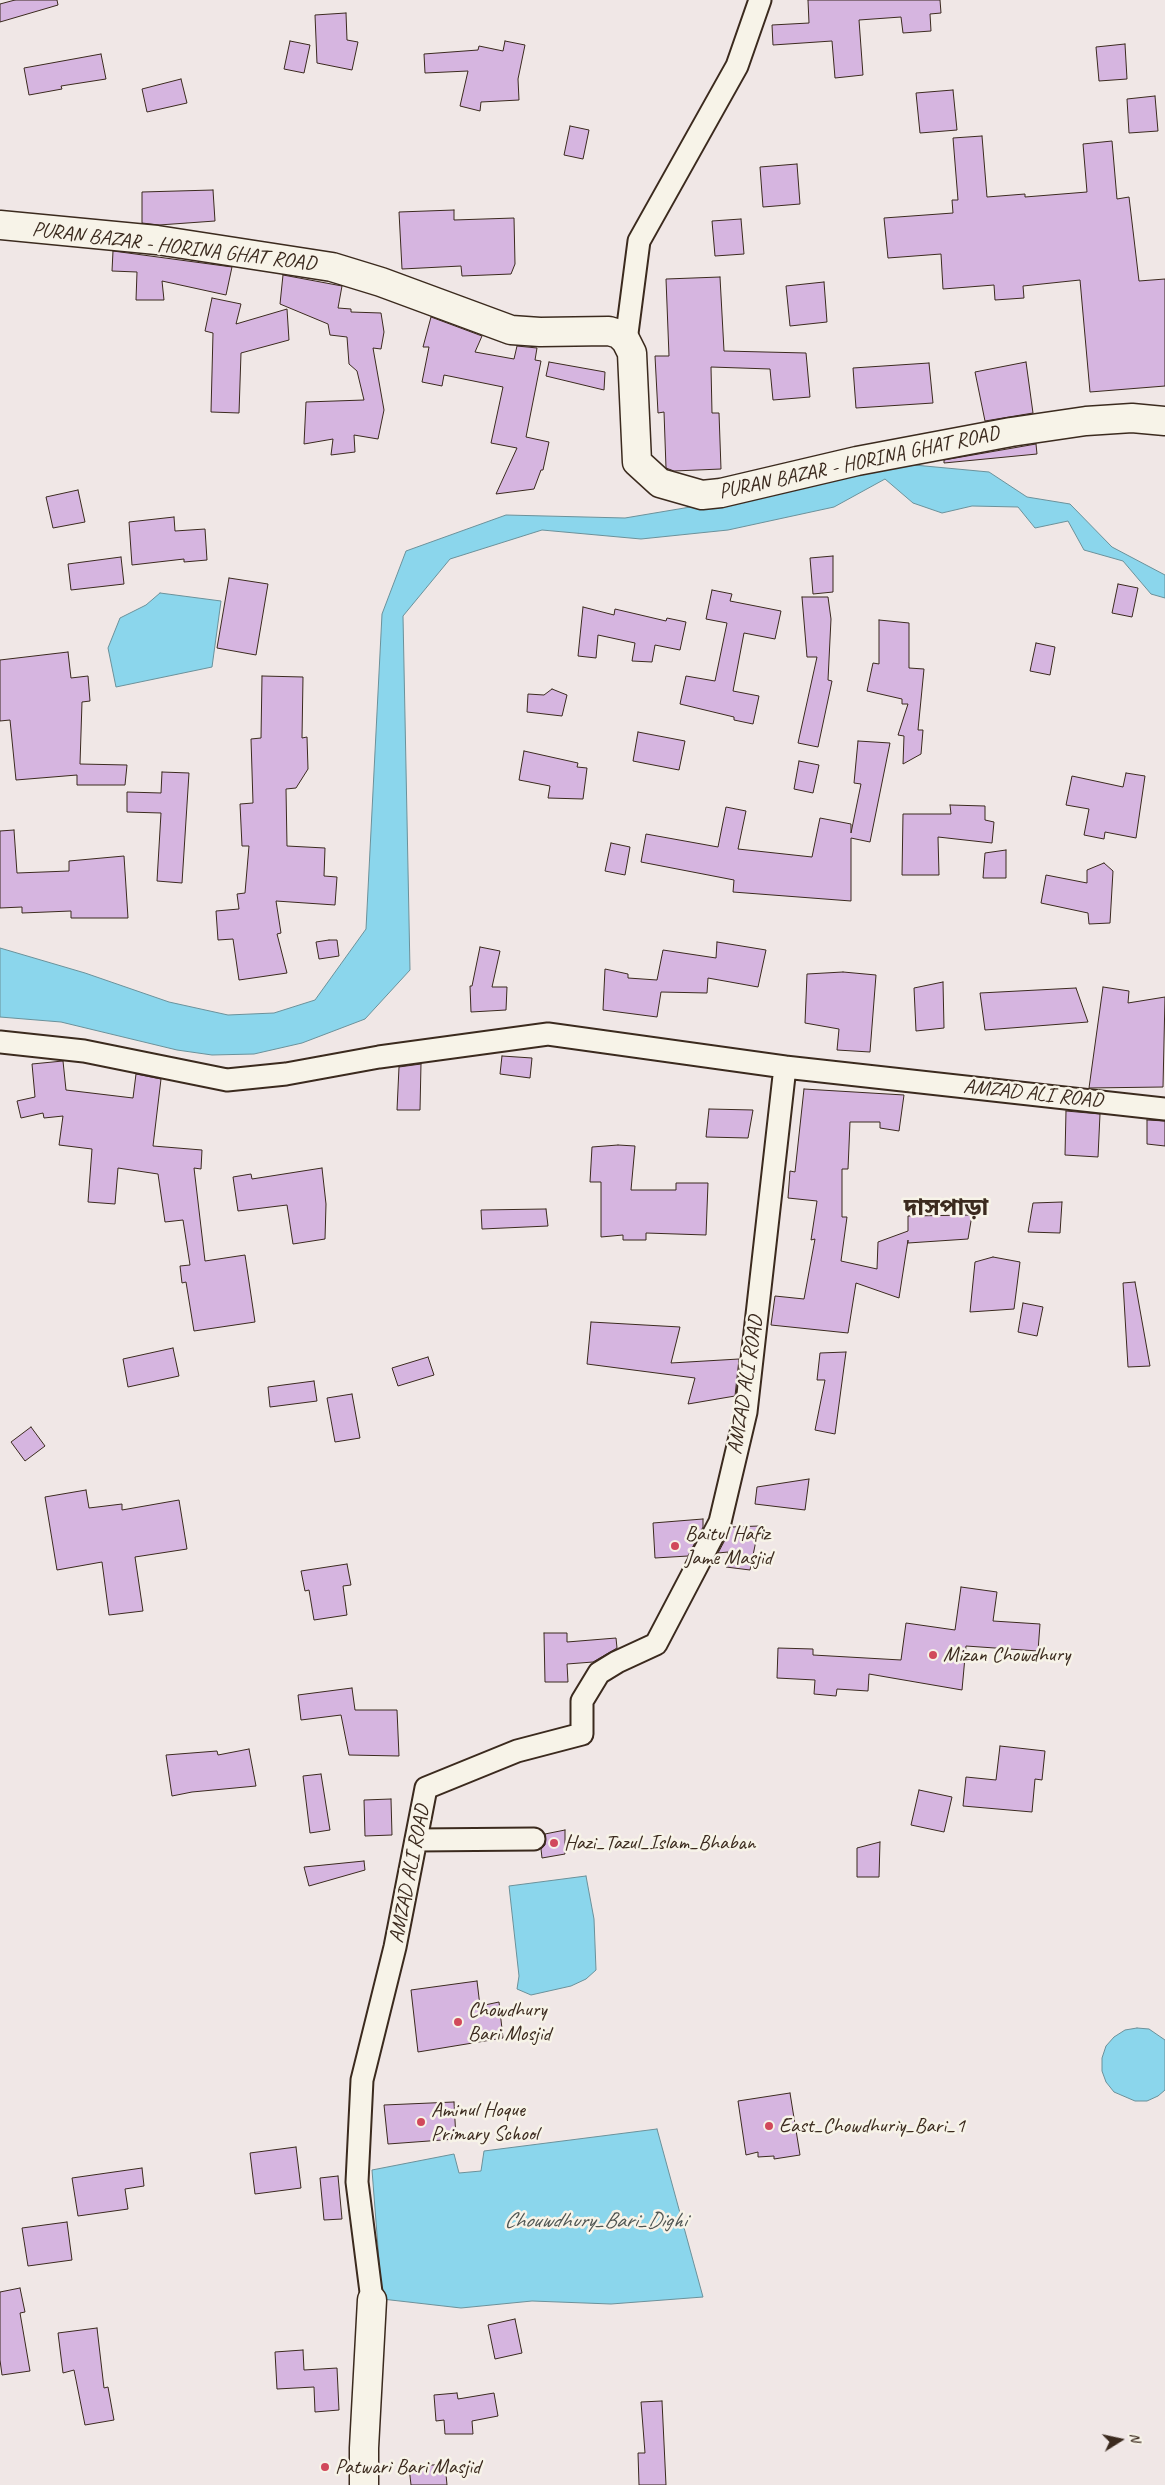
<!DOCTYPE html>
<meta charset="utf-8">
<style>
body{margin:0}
#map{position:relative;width:1165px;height:2485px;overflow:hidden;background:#f0e7e6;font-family:Caveat,sans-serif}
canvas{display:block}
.north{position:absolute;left:1095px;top:2415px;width:50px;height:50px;-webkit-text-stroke:4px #f7f3e8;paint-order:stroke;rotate:80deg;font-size:14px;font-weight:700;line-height:20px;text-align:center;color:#3b2a1e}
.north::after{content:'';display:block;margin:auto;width:18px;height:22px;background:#3b2a1e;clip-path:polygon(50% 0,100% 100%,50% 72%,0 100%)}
</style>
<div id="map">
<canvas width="1165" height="2485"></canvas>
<div class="north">N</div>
</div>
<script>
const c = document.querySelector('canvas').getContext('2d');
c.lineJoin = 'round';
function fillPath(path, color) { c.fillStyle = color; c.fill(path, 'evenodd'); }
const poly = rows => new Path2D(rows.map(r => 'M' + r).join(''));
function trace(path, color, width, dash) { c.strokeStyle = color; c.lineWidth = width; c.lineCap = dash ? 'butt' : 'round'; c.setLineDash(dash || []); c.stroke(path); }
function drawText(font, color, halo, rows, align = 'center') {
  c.font = font + ' Caveat,"Noto Sans Bengali",sans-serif'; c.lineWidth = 5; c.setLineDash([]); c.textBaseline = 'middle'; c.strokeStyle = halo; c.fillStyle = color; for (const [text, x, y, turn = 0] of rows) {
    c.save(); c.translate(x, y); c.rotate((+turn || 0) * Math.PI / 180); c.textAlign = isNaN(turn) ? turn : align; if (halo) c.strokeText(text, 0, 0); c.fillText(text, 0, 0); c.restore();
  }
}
const water = poly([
 [882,462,989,472,1027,497,1070,504,1112,547,1165,575,1165,598,1151,594,1123,561,1084,550,1068,521,1035,528,1018,507,972,506,942,513,913,503,885,479,834,507,728,530,641,539,542,530,450,559,403,616,410,970,365,1019,302,1043,254,1054,212,1055,177,1050,61,1022,0,1017,0,948,85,973,169,1002,228,1015,274,1013,315,1000,366,929,382,614,406,551,506,515,625,518,732,500,882,462],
 [160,593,221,601,212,667,116,687,108,648,120,618,146,605,160,593],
 [586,1876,594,1919,596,1970,586,1979,571,1986,531,1995,517,1989,519,1976,509,1886,586,1876],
 [1137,2028,1149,2029,1165,2040,1165,2090,1158,2096,1147,2101,1135,2101,1114,2092,1106,2082,1102,2071,1102,2058,1106,2046,1114,2037,1125,2030,1137,2028],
 [657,2129,703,2297,611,2304,532,2301,461,2308,382,2299,372,2170,454,2154,459,2173,481,2171,484,2151,657,2129]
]);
fillPath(water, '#8bd6ec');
trace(water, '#6b919a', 1);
const building = poly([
 [15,0,57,0,58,5,0,22,0,4,15,0],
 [808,0,940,0,941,13,930,14,931,31,903,33,901,17,859,20,863,75,835,78,832,41,773,45,772,25,809,23,808,0],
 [346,13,347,40,358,42,352,70,317,63,315,15,346,13],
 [290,41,310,45,304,73,284,69,290,41],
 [505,41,525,45,518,79,519,100,481,102,480,111,460,106,468,71,425,73,424,54,478,50,479,46,503,51,505,41],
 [1125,44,1127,79,1099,81,1096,47,1125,44],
 [101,54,106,79,61,86,62,89,29,95,24,68,101,54],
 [181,79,187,103,147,112,142,89,181,79],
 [953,90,957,130,920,133,916,93,953,90],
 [1155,96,1158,131,1129,133,1127,99,1155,96],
 [570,126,589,130,583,159,564,155,570,126],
 [982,136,987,197,1025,194,1025,197,1087,192,1083,144,1112,141,1117,199,1129,197,1139,281,1165,279,1165,386,1090,392,1080,280,1023,286,1024,298,995,300,994,285,943,289,941,254,888,258,884,218,953,213,952,200,958,200,953,138,982,136],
 [797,164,800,204,763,207,760,167,797,164],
 [213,190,215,221,159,225,142,223,142,192,213,190],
 [454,210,454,220,514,218,515,264,511,274,462,276,461,266,402,269,399,212,454,210],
 [741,219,744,254,715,256,712,221,741,219],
 [113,251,232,267,226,295,162,281,164,300,136,300,137,272,112,271,113,251],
 [283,275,342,286,338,308,351,309,351,312,381,313,384,332,381,349,373,348,384,410,378,439,354,435,355,452,331,455,333,439,304,444,306,402,364,400,357,371,349,364,347,337,330,335,328,324,280,304,283,275],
 [720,277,724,351,806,353,810,397,773,400,770,369,711,367,712,413,719,413,721,469,674,471,666,468,664,412,658,413,655,356,669,356,666,279,720,277],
 [824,282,827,322,790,326,786,286,824,282],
 [212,298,241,304,236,324,287,309,289,340,241,353,239,413,211,412,213,333,205,331,212,298],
 [431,317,482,336,475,352,514,359,517,346,537,348,535,360,541,361,526,437,549,442,543,470,541,470,534,489,496,494,517,448,491,443,503,387,444,375,442,386,422,382,429,347,423,347,431,317],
 [549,362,605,372,604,390,546,376,549,362],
 [1026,362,1033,413,985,421,975,372,1026,362],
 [929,363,933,403,856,408,853,368,929,363],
 [1036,444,1037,454,944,463,944,460,1036,444],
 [78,490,85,522,53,528,46,497,78,490],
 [174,517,175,531,205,529,207,560,184,562,184,559,132,565,129,522,174,517],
 [833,556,833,592,813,594,810,558,833,556],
 [121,557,124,584,71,590,68,564,121,557],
 [229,578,268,584,256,655,217,648,229,578],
 [1118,584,1138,588,1132,617,1112,613,1118,584],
 [712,590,732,594,730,601,781,611,775,639,744,633,733,691,759,696,753,724,734,720,734,717,680,704,686,676,715,681,727,623,706,619,712,590],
 [802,597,828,597,831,619,828,680,832,681,818,747,798,743,817,657,807,657,802,597],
 [583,607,614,615,615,609,666,621,667,618,686,622,680,650,655,645,652,662,632,661,635,643,598,635,596,658,578,656,583,607],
 [879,620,909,623,909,668,924,669,918,730,923,730,921,754,903,764,904,736,898,735,908,704,902,704,902,699,867,691,873,663,879,664,879,620],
 [1036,643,1055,647,1050,675,1030,671,1036,643],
 [68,652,71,678,88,676,90,701,82,702,80,764,127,765,125,785,77,785,77,775,16,780,10,720,0,721,0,660,68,652],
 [262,676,303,677,302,738,307,737,308,769,296,788,286,789,287,846,325,848,324,876,337,877,335,905,276,901,281,933,277,934,287,973,239,980,233,939,218,940,216,911,239,909,237,894,245,893,249,846,242,846,240,804,253,803,251,739,261,738,262,676],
 [552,689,567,695,562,716,527,712,528,694,544,695,552,689],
 [638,732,685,741,679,770,633,761,638,732],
 [858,741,890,743,870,842,851,838,851,901,733,892,734,880,641,862,646,834,718,847,726,807,746,811,738,849,812,857,820,818,851,824,851,833,861,784,854,783,858,741],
 [524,751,578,763,577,767,587,768,583,799,548,798,550,786,519,780,524,751],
 [799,761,819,765,813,793,794,789,799,761],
 [162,772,189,773,182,883,157,881,161,813,127,812,127,792,161,793,162,772],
 [1126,773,1145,776,1136,838,1105,832,1104,839,1084,835,1089,809,1066,805,1072,776,1123,787,1126,773],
 [950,805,985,806,985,820,994,822,992,843,938,837,939,875,902,875,903,814,951,814,950,805],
 [14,830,17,873,69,871,69,861,124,856,128,918,71,918,71,911,22,913,22,907,0,908,0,831,14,830],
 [611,843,630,847,625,875,605,871,611,843],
 [1006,850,1006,878,983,878,985,853,1006,850],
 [1104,863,1113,871,1110,923,1089,924,1088,913,1041,903,1046,875,1087,883,1087,870,1104,863],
 [329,940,337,940,339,956,319,959,316,942,329,940],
 [717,942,766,950,758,987,708,978,707,993,661,992,657,1017,603,1010,605,969,628,974,628,978,657,980,663,950,716,958,717,942],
 [480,947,500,951,492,987,507,987,506,1010,471,1012,470,986,472,986,480,947],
 [843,972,876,975,870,1052,837,1050,839,1029,805,1023,807,974,843,972],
 [943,982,944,1028,916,1031,914,988,943,982],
 [1103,987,1129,991,1128,1003,1165,997,1163,1087,1089,1088,1103,987],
 [1076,988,1088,1022,985,1030,980,993,1076,988],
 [502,1056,532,1058,530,1078,500,1074,502,1056],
 [63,1061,66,1090,133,1098,136,1074,161,1079,153,1146,202,1150,201,1169,194,1168,205,1261,245,1255,255,1322,194,1331,186,1282,182,1283,180,1266,190,1265,183,1220,165,1222,158,1174,118,1168,115,1204,88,1202,92,1149,59,1145,63,1116,44,1118,43,1113,21,1118,17,1101,35,1097,32,1064,63,1061],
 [421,1064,420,1110,397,1110,399,1067,421,1064],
 [804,1089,904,1095,899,1131,880,1128,880,1122,850,1122,848,1169,842,1169,842,1217,847,1217,841,1261,877,1269,878,1242,908,1231,908,1216,972,1215,968,1239,908,1243,908,1240,899,1298,856,1283,848,1333,771,1325,775,1296,804,1299,815,1239,811,1240,817,1201,788,1198,790,1171,795,1172,804,1089],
 [709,1109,753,1110,748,1138,706,1137,709,1109],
 [1066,1111,1100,1114,1098,1157,1065,1155,1066,1111],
 [1147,1120,1165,1121,1165,1146,1147,1144,1147,1120],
 [618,1145,635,1146,631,1190,676,1190,676,1183,708,1183,706,1235,646,1233,646,1240,623,1240,623,1235,601,1237,601,1182,590,1182,592,1147,618,1145],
 [322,1168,326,1204,325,1239,293,1244,287,1205,238,1211,233,1177,251,1174,252,1179,322,1168],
 [1062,1202,1060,1233,1028,1232,1033,1203,1062,1202],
 [546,1209,548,1226,482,1229,481,1210,546,1209],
 [993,1257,1020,1262,1014,1309,970,1312,975,1262,993,1257],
 [1135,1282,1150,1366,1128,1367,1123,1283,1135,1282],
 [1023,1303,1043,1307,1037,1336,1018,1332,1023,1303],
 [591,1322,680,1327,671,1363,739,1359,735,1396,688,1404,695,1378,587,1364,591,1322],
 [173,1348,179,1376,128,1387,123,1359,173,1348],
 [846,1352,835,1434,815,1430,825,1380,817,1380,820,1353,846,1352],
 [428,1357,434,1375,398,1386,392,1368,428,1357],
 [314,1381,317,1401,270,1407,268,1387,314,1381],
 [352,1394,360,1438,335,1442,327,1398,352,1394],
 [31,1427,45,1446,25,1461,11,1442,31,1427],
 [809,1479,805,1510,755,1504,757,1487,809,1479],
 [86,1490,89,1508,122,1504,122,1510,179,1500,187,1549,135,1557,143,1611,109,1615,102,1562,57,1570,45,1497,86,1490],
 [703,1519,703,1527,688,1556,655,1558,653,1523,703,1519],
 [759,1526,750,1570,726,1567,728,1552,718,1553,732,1527,759,1526],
 [347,1564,351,1585,343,1586,347,1615,314,1620,309,1590,305,1591,301,1571,347,1564],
 [961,1587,997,1592,993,1621,1040,1624,1038,1651,966,1646,962,1690,869,1674,868,1691,837,1689,836,1696,814,1694,815,1680,777,1678,778,1648,813,1649,813,1655,901,1660,906,1623,955,1630,961,1587],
 [544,1633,567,1633,567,1642,616,1638,617,1648,593,1662,567,1664,568,1682,545,1682,544,1633],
 [352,1688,355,1710,397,1710,399,1756,349,1755,341,1715,301,1720,298,1695,352,1688],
 [1000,1746,1045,1751,1042,1780,1035,1779,1032,1812,963,1806,966,1777,996,1780,1000,1746],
 [249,1749,256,1786,192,1792,172,1796,166,1755,217,1751,218,1755,249,1749],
 [321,1774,330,1830,310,1833,303,1776,321,1774],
 [919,1790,952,1797,944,1832,911,1825,919,1790],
 [391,1799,392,1835,365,1836,364,1800,391,1799],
 [565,1830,565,1854,542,1858,541,1849,545,1845,545,1834,565,1830],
 [880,1842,879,1877,857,1877,857,1848,880,1842],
 [364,1861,365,1870,309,1886,304,1867,364,1861],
 [477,1981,480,2006,499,2002,503,2038,418,2052,411,1990,477,1981],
 [790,2093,800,2155,774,2159,774,2156,758,2157,758,2152,746,2155,738,2101,790,2093],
 [454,2102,456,2139,388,2144,384,2105,454,2102],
 [296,2147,301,2188,255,2194,250,2153,296,2147],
 [142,2168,144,2186,125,2189,128,2209,78,2216,72,2178,142,2168],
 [338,2176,342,2219,324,2220,320,2178,338,2176],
 [67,2222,72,2260,28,2266,22,2228,67,2222],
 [20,2288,25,2312,20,2313,30,2371,2,2375,0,2360,0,2292,20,2288],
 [515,2319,522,2353,495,2359,488,2325,515,2319],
 [97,2328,104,2388,108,2387,114,2420,85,2425,74,2370,63,2373,58,2333,97,2328],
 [303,2350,304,2370,337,2368,339,2410,315,2412,314,2387,277,2389,275,2352,303,2350],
 [457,2393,458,2399,494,2393,498,2416,472,2421,473,2434,445,2434,444,2420,436,2421,434,2395,457,2393],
 [662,2401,666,2485,639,2485,638,2453,645,2453,641,2402,662,2401],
 [445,2464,447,2485,411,2485,409,2467,445,2464]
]);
fillPath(building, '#d6b5e0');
trace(building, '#3b2a1e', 1);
const street = poly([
 [626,341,639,241,737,66,760,0],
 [0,1042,84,1051,227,1080,286,1074,379,1057,548,1034,785,1067],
 [416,1840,534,1839],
 [372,2300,357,2182,362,2080,395,1947,426,1788,517,1751,582,1734,582,1701,599,1673,617,1662,656,1644,720,1522,746,1412,785,1067,1165,1109]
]);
const secondary = poly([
 [0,225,157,240,332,267,381,282,511,330,540,332,609,331,619,334,626,341,632,353,637,462,660,483,702,495,721,493,857,461,1011,432,1086,421,1132,418,1165,421],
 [364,2485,364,2448,372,2300]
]);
trace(street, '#3b2a1e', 25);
trace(secondary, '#3b2a1e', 31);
trace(street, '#f7f3e8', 21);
trace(secondary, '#f7f3e8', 28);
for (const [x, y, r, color] of [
 [675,1546,5,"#d1495b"],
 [933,1655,5,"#d1495b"],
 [554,1843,5,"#d1495b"],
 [458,2022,5,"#d1495b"],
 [421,2122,5,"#d1495b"],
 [769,2126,5,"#d1495b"],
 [325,2467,5,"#d1495b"]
]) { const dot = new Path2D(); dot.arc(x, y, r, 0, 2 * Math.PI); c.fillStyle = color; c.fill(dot); trace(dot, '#f7f3e8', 2); }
drawText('21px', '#3b2a1e', '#f7f3e8', [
 ["PURAN BAZAR - HORINA GHAT ROAD",174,247,7],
 ["PURAN BAZAR - HORINA GHAT ROAD",859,463,-12],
 ["AMZAD ALI ROAD",1033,1094,6],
 ["AMZAD ALI ROAD",746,1385,-81],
 ["AMZAD ALI ROAD",410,1874,-79]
]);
drawText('21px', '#3b2a1e', '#f7f3e8', [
 ["Baitul Hafiz",685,1534],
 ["Jame Masjid",685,1558],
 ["Mizan Chowdhury",943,1655],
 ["Hazi_Tazul_Islam_Bhaban",564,1843],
 ["Chowdhury",468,2010],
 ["Bari Mosjid",468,2034],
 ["Aminul Hoque",431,2110],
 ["Primary School",431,2134],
 ["East_Chowdhuriy_Bari_1",779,2126],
 ["Patwari Bari Masjid",335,2467]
], 'left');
drawText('italic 22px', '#4f5552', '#f7f3e8', [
 ["Chouwdhury_Bari_Dighi",595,2221]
]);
drawText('bold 24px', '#3b2a1e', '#f7f3e8', [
 ["দাসপাড়া",946,1209]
]);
</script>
